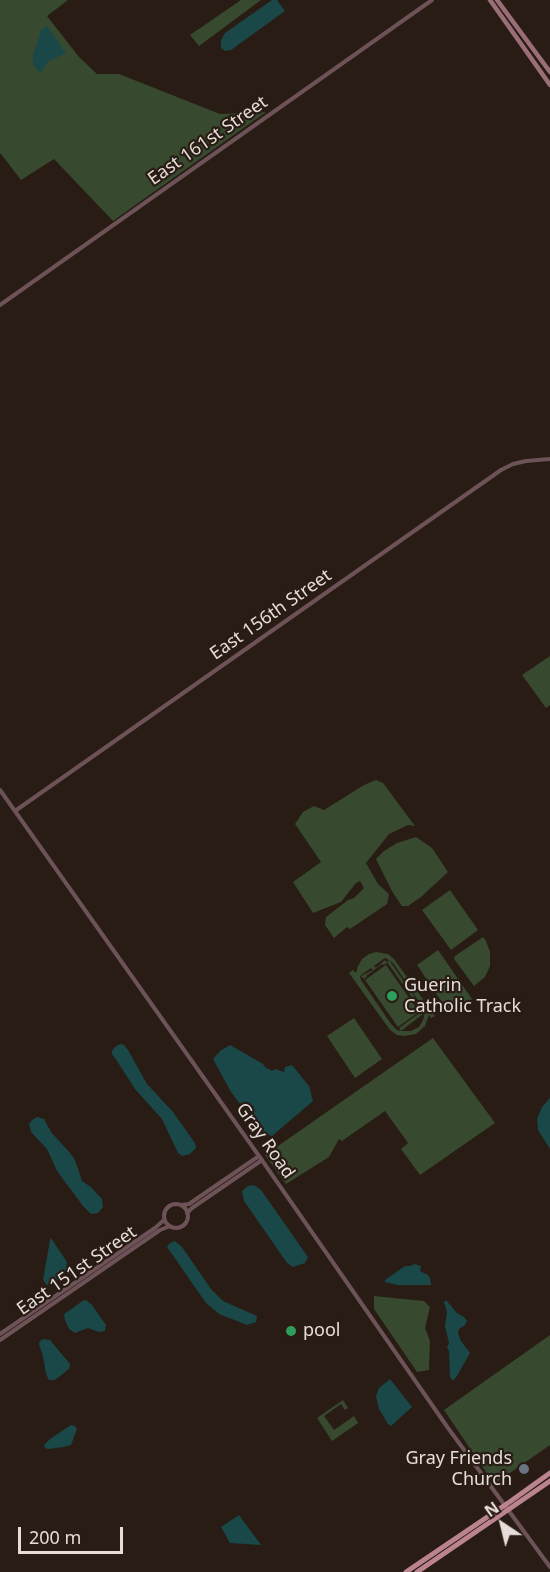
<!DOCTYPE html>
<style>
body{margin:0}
#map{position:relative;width:550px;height:1572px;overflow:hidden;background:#291c15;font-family:"Noto Sans",sans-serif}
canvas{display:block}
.north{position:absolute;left:472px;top:1494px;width:60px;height:60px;-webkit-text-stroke:4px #291c15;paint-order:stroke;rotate:325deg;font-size:16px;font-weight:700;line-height:24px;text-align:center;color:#e6ddd8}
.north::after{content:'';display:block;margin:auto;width:21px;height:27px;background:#e6ddd8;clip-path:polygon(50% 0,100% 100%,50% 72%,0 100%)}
.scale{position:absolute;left:18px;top:1527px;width:105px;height:27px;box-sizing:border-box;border:3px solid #e6ddd8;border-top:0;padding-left:8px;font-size:18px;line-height:21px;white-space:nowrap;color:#e6ddd8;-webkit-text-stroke:4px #291c15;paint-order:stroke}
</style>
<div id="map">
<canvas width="550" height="1572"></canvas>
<div class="north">N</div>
<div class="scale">200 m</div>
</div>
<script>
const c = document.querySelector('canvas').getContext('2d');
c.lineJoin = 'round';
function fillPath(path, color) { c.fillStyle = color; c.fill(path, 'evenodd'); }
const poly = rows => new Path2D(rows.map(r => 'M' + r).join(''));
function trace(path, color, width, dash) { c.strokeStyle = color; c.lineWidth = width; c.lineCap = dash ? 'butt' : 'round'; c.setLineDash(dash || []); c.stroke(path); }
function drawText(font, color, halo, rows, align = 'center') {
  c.font = font + ' "Noto Sans",sans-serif'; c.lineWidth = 4.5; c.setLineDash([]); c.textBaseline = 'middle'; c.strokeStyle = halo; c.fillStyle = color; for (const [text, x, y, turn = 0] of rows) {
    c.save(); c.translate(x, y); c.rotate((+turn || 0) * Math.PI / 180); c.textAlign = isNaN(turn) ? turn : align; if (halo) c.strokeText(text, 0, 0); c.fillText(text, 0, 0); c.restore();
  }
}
fillPath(poly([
 [0,0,68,0,47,16,79,57,97,74,119,74,220,114,266,112,113,221,54,159,21,180,1,154,0,154],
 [241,0,261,0,199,46,190,35],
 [550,656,550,705,546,708,522,675],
 [376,780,383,783,415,826,408,825,389,834,366,863,378,884,389,894,387,904,350,929,347,927,334,938,325,925,326,917,348,900,354,898,364,888,360,881,356,883,341,902,313,913,293,882,321,862,295,824,303,812,314,806,324,810,364,785],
 [416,837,432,848,448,872,421,897,408,906,402,906,393,893,376,859,384,851,397,843],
 [450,890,478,930,451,950,422,910],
 [483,937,486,941,490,952,490,966,485,977,474,986,454,959,455,956],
 [438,950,472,999,450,1014,417,965],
 [376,952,388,954,394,959,435,1016,431,1018,429,1015,425,1026,416,1034,404,1036,397,1035,390,1030,349,973,353,970,356,973,358,966,362,959,369,954],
 [385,958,389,960,387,962,421,1010,423,1009,389,960,394,964,423,1008,424,1017,422,1022,419,1027,411,1031,401,1031,423,1014,421,1012,399,1028,401,1031,397,1030,391,1024,361,980,360,976,371,968,373,970,361,976,364,979,367,977,366,976,382,964,384,965,387,963,385,960,376,968,374,966],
 [386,965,419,1012,398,1027,365,980],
 [354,1018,382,1059,355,1078,327,1036],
 [433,1038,495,1123,420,1175,401,1149,408,1143,385,1111,342,1141,339,1139,329,1157,286,1184,265,1155],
 [374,1296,424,1301,430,1307,425,1328,430,1341,429,1370,417,1372,374,1309],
 [550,1335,550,1445,494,1484,444,1410],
 [343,1400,348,1408,345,1410,341,1404,324,1416,334,1430,354,1416,358,1423,332,1441,317,1418]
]), '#37492e');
fillPath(poly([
 [272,0,277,0,285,11,231,50,225,51,221,48,221,40,225,33],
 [47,26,66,53,49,61,40,73,33,65,33,56,41,30],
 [121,1044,124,1045,128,1050,147,1084,173,1112,195,1143,196,1148,190,1154,182,1156,178,1153,162,1119,135,1089,117,1061,112,1054,112,1051,116,1046],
 [230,1045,263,1064,265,1067,272,1071,275,1069,284,1072,285,1067,292,1065,309,1086,313,1101,272,1136,261,1132,231,1092,213,1059,220,1051],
 [550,1098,550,1149,538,1130,537,1119,542,1107],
 [37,1117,44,1119,51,1132,70,1153,75,1160,82,1181,91,1187,102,1199,103,1207,98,1213,91,1214,83,1206,57,1171,47,1149,31,1132,29,1124,32,1120],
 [254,1185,261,1190,308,1257,305,1263,293,1267,287,1263,244,1201,242,1191,248,1186],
 [51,1238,67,1262,66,1271,54,1283,47,1285,43,1280,50,1240],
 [175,1241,182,1247,211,1289,223,1301,257,1316,256,1322,247,1325,219,1314,206,1303,167,1247,170,1243],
 [414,1264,421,1266,420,1271,428,1275,430,1278,431,1285,397,1285,385,1282,385,1280,405,1266,411,1266],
 [84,1300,87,1301,92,1305,106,1325,105,1331,99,1332,88,1328,75,1333,69,1329,65,1320,64,1314],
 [446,1300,457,1313,464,1317,467,1321,465,1325,459,1329,458,1333,461,1341,470,1353,457,1376,453,1381,450,1377,449,1351,447,1347,449,1343,445,1326,447,1312,444,1302],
 [43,1339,50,1340,70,1364,69,1369,55,1380,49,1380,46,1374,43,1356,39,1344,40,1341],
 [390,1379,412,1407,391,1426,388,1424,379,1409,376,1396,379,1388],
 [71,1425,75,1426,77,1429,71,1445,63,1447,48,1449,45,1448,44,1445,50,1439],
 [239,1515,261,1545,230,1543,221,1527]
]), '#1a4748');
trace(poly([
 [0,305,432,0],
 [0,790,259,1156,448,1428,550,1567],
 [15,811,501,470,513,464,526,461,550,459],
 '164 1216a12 12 0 1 1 24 0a12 12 0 1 1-24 0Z',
 [181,1205,189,1204,259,1156],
 [187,1213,192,1208,262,1160],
 [0,1334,155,1228,164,1220],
 [0,1340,160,1230,170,1226]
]), '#6d5257', 4);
trace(poly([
 [490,0,550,85],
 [497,0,550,72]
]), '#996e76', 4.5);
trace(poly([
 [406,1572,511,1501,550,1473],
 [417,1572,550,1481]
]), '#bb838e', 5);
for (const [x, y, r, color] of [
 [392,996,6,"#2e9e5b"],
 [291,1331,6,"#2e9e5b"],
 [524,1469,6,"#6b7280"]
]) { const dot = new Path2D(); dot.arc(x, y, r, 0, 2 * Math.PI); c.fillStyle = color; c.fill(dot); trace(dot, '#291c15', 2); }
drawText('18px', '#e6ddd8', '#291c15', [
 ["East 161st Street",208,141,-35],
 ["East 156th Street",271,615,-35],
 ["Gray Road",265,1141,55],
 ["East 151st Street",77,1271,-35]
]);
drawText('18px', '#e6ddd8', '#291c15', [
 ["Guerin",404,986],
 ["Catholic Track",404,1007],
 ["pool",303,1331],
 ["Gray Friends",512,1459,"right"],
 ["Church",512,1480,"right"]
], 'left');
</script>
